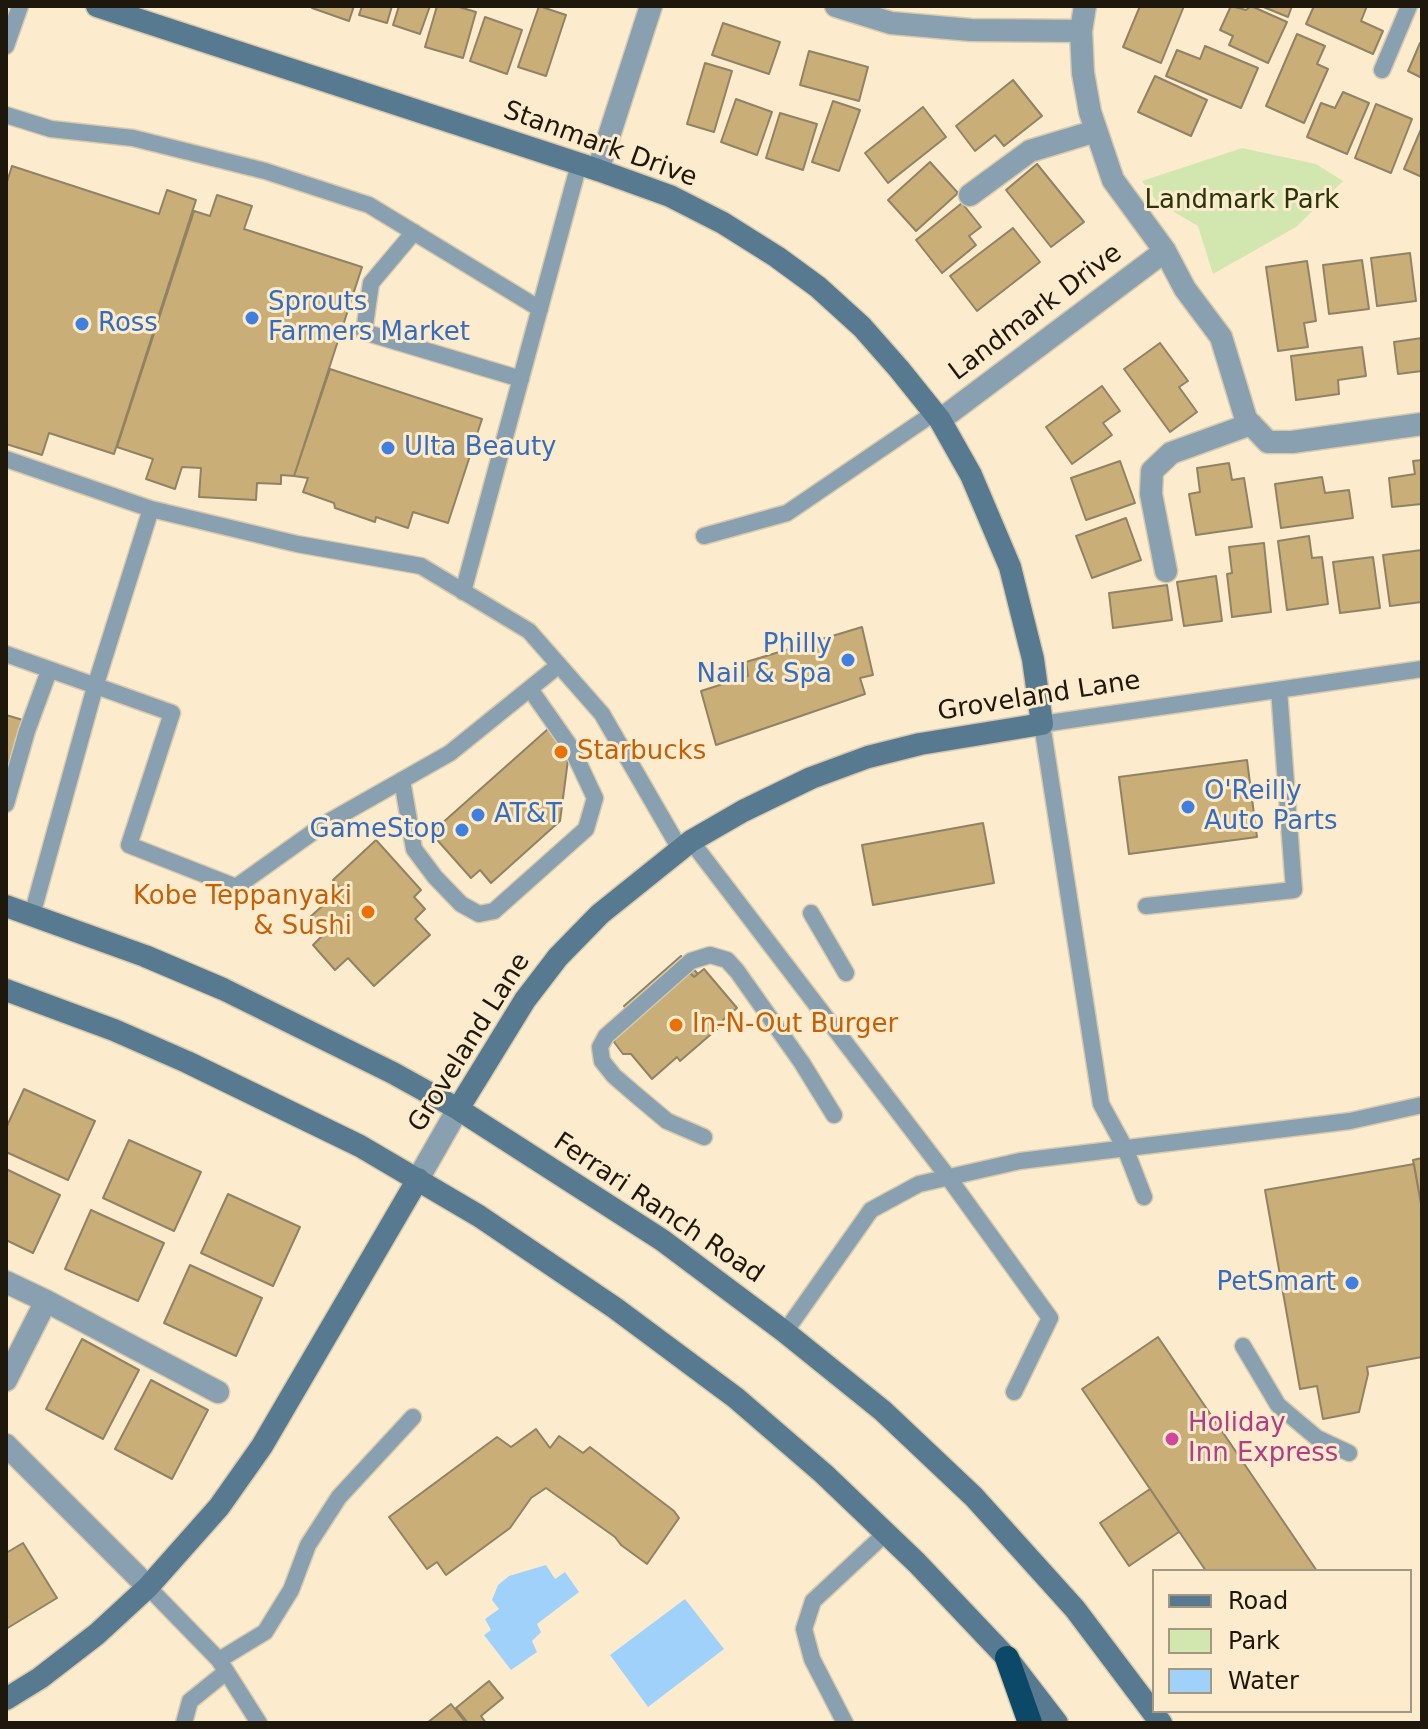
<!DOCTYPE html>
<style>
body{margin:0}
#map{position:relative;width:1428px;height:1729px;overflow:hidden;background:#fceccd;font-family:"DejaVu Sans",sans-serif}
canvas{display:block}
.frame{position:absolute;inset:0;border:8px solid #1d170c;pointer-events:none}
.legend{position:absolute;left:1152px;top:1569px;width:260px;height:144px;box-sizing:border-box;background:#fceccd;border:2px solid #a39780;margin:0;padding:10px 14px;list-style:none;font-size:24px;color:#1d170c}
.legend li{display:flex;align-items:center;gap:16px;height:40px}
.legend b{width:40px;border:2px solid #a39780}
</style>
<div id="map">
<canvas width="1428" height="1729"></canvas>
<div class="frame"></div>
<ul class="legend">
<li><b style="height:10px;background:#577a91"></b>Road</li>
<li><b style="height:22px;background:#d2e7b0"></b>Park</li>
<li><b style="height:22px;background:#a0d1fb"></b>Water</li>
</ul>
</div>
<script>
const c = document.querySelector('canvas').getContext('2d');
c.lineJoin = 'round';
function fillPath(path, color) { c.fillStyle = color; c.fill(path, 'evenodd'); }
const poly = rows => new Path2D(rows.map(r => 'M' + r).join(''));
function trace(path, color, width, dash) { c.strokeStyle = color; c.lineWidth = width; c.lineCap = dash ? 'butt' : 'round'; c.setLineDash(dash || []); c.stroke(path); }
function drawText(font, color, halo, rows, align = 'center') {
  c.font = font + ' "DejaVu Sans",sans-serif'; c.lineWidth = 6; c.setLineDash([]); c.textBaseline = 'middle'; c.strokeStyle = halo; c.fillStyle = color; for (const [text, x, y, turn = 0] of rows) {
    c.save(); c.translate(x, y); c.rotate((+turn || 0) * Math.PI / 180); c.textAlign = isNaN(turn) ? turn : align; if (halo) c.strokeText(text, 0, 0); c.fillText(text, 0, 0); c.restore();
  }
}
fillPath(poly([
 [1242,148,1316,164,1343,181,1296,227,1213,274,1198,226,1157,202,1142,181]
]), '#d2e7b0');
fillPath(poly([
 [546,1565,555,1579,565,1572,579,1592,537,1624,541,1632,532,1641,537,1652,511,1670,484,1635,491,1630,485,1619,499,1609,492,1600,498,1585,509,1576],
 [685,1599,724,1649,648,1707,610,1655]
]), '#a0d1fb');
const building = poly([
 [312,6,354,6,349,21,312,8,312,6],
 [362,6,392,6,387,23,359,15,362,6],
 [399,6,430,6,420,34,393,25,399,6],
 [437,6,456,6,476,12,463,58,425,47,437,6],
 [539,6,566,15,546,76,518,67,539,6],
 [1140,6,1184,6,1161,63,1123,47,1140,6],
 [1231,6,1246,10,1251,6,1287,22,1268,63,1229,45,1233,36,1220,30,1231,6],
 [1261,6,1292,6,1288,17,1261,6],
 [1314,6,1367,6,1361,21,1383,31,1373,54,1306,24,1314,6],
 [485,17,522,30,507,74,470,61,485,17],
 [723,23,780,42,769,74,712,55,723,23],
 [1297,34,1325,46,1317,64,1328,69,1304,123,1266,106,1297,34],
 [1420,43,1422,44,1422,78,1408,71,1420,43],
 [1205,46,1258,68,1241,108,1166,76,1177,50,1200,59,1205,46],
 [809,51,868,67,859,101,800,85,809,51],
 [705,63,732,71,714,132,687,124,705,63],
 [1155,76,1207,100,1191,136,1138,112,1155,76],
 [1013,80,1042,116,1004,146,995,135,975,151,956,126,1013,80],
 [1343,92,1369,103,1347,154,1307,137,1321,103,1335,108,1343,92],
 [736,99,772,112,757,155,721,142,736,99],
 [833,101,860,110,839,171,812,162,833,101],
 [1376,104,1412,119,1391,173,1355,158,1376,104],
 [923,107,946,137,888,183,865,153,923,107],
 [780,113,817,124,803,170,766,158,780,113],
 [1422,127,1422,177,1404,169,1422,127],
 [930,162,958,193,916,231,888,200,930,162],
 [1037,164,1084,222,1051,247,1006,190,1037,164],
 [12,166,159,214,167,190,196,200,114,454,49,433,42,455,6,444,6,185,12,166],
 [217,195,252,206,244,229,362,267,294,476,281,475,281,484,257,483,256,500,199,497,201,468,182,467,175,489,146,479,153,459,117,447,194,211,210,216,217,195],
 [962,203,981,227,969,236,976,245,942,273,916,240,962,203],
 [1013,228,1040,262,977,311,950,276,1013,228],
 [1410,253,1416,301,1377,306,1371,258,1410,253],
 [1362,260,1369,309,1329,314,1323,265,1362,260],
 [1307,261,1316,321,1304,323,1308,347,1278,351,1266,267,1307,261],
 [1422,338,1422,371,1398,374,1394,342,1422,338],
 [1160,343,1188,381,1179,387,1197,412,1170,432,1124,369,1160,343],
 [1362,347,1366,376,1338,380,1339,394,1296,400,1291,356,1362,347],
 [330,369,482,419,448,523,413,512,408,528,376,517,375,522,335,508,334,503,303,492,308,478,294,476,330,369],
 [1102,386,1120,411,1103,423,1112,435,1072,464,1046,427,1102,386],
 [1422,460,1422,504,1392,507,1389,478,1415,474,1413,461,1422,460],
 [1120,461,1135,503,1086,520,1071,478,1120,461],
 [1229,463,1232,480,1244,478,1252,527,1196,535,1189,494,1200,492,1197,468,1229,463],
 [1322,477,1325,493,1349,490,1353,518,1281,528,1275,484,1322,477],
 [1126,518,1141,560,1092,578,1076,536,1126,518],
 [1309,536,1312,558,1322,557,1328,604,1287,610,1278,541,1309,536],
 [1264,543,1271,612,1232,617,1227,574,1232,573,1229,547,1264,543],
 [1422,550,1422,602,1390,606,1383,555,1422,550],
 [1373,557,1380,608,1340,613,1333,562,1373,557],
 [1216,576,1222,621,1184,626,1177,582,1216,576],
 [1167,585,1172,620,1113,628,1109,593,1167,585],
 [862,627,873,675,860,678,865,694,716,745,701,691,748,676,746,662,862,627],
 [6,715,23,720,6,771,6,715],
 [548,729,569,752,560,821,491,883,480,870,471,878,431,833,548,729],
 [1247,760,1257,837,1129,854,1119,777,1247,760],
 [983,823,994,883,873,905,862,845,983,823],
 [376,840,421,890,414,897,425,909,415,919,430,935,374,986,348,958,335,970,313,945,324,934,309,918,341,889,333,880,376,840],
 [681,956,698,974,694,977,690,973,637,1019,624,1006,681,956],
 [704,969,737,1008,723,1020,724,1023,680,1061,677,1057,652,1079,631,1054,623,1054,614,1042,615,1038,690,973,694,977,704,969],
 [24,1089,95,1121,68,1180,6,1152,6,1128,24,1089],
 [129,1140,201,1172,174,1231,103,1198,129,1140],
 [1422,1158,1422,1209,1413,1160,1422,1158],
 [1414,1164,1422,1209,1422,1357,1367,1367,1368,1374,1359,1412,1323,1419,1317,1386,1300,1389,1265,1190,1414,1164],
 [6,1169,60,1195,33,1253,6,1240,6,1169],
 [228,1194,300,1227,273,1286,201,1253,228,1194],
 [91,1210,164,1243,138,1301,65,1269,91,1210],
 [190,1265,262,1298,236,1356,164,1323,190,1265],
 [1158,1337,1317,1571,1206,1571,1082,1389,1158,1337],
 [82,1339,139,1370,103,1439,46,1409,82,1339],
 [151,1380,208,1410,172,1479,115,1449,151,1380],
 [536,1429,550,1448,559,1436,583,1453,590,1447,674,1511,679,1518,647,1564,621,1545,615,1537,546,1488,531,1498,510,1528,446,1575,437,1562,427,1569,389,1517,497,1437,511,1447,536,1429],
 [1150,1489,1179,1532,1129,1566,1100,1523,1150,1489],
 [23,1543,57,1598,6,1629,6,1553,23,1543],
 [489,1681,503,1698,481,1716,486,1723,468,1723,456,1708,489,1681],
 [451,1704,466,1723,427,1723,451,1704]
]);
fillPath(building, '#c9ae77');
trace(building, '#908265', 2);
const service = poly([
 [6,46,20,6],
 [1382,70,1409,6],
 [6,115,51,129,133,138,265,171,369,205,540,309],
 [414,232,371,283,364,332,521,379],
 [6,459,151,509,95,687,32,915],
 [151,509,297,544,421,566,529,631,602,714,680,849],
 [704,536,787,513,934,413],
 [463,592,579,164],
 [6,654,172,713,129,845,236,887,323,825,450,753,559,665],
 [402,780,414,849,435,877,461,904,479,914,494,911,586,829,595,798,572,749,530,689],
 [6,804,27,731,49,671],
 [691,841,948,1177,1050,1318,1014,1392],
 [1146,906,1294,890,1279,690],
 [811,913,846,973],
 [704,1137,667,1121,636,1095,614,1076,602,1061,600,1047,606,1036,691,961,710,955,727,960,737,971,802,1063,834,1115],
 [1144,1197,1125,1148,1101,1104,1042,724,1422,669],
 [785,1332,871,1210,919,1184,1020,1161,1350,1121,1422,1105],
 [1243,1346,1278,1405,1317,1438,1349,1453],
 [148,1587,219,1660,259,1723],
 [219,1660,265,1632,291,1590,308,1545,339,1497,413,1417],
 [184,1723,190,1701,226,1672],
 [845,1723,812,1659,804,1629,813,1601,886,1533]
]);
const minor = poly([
 [836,6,891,23,971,30,1081,31],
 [1085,6,1081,31,1083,73,1090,112,1113,180,1165,251,1185,289,1221,337,1246,419,1268,442,1292,442,1422,424],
 [598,170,651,6],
 [970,195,1030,151,1096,131],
 [940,420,1165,251],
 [1166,571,1151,494,1152,471,1171,453,1251,424],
 [6,1282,46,1301,6,1380],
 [46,1301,218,1392],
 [6,1445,148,1587]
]);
const tertiary = poly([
 [418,1179,458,1109]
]);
const secondary = poly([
 [97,6,598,170,670,196,723,223,777,257,818,287,862,327,899,369,940,420,971,475,1010,567,1033,659,1042,724,920,744,868,757,811,778,743,811,691,841,600,914,558,957,525,1000,458,1109],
 [6,906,145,956,223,989,393,1073,458,1109,662,1240,785,1332,883,1411,974,1497,1075,1609,1161,1723],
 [6,990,114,1030,187,1062,360,1146,479,1216,615,1308,736,1398,824,1474,917,1563,1007,1658,1057,1723],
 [6,1699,40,1678,97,1634,148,1587,219,1507,262,1446,418,1179]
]);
const motorway = poly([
 [1007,1658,1030,1723]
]);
trace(service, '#d8caae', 19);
trace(minor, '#d8caae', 25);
trace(tertiary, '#d8caae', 25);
trace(secondary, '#d8caae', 25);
trace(motorway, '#d8caae', 27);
trace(service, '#89a0b0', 16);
trace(minor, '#89a0b0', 22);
trace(tertiary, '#89a0b0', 22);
trace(secondary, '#577a91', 22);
trace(motorway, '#0c4867', 24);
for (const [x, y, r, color] of [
 [252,318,8,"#3f7fe0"],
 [82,324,8,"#3f7fe0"],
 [388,448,8,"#3f7fe0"],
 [848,660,8,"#3f7fe0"],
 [561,752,8,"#e8710a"],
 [1188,807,8,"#3f7fe0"],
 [478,815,8,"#3f7fe0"],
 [462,830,8,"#3f7fe0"],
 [368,912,8,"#e8710a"],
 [676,1025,8,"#e8710a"],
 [1352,1283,8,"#3f7fe0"],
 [1172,1439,8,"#d1479c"]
]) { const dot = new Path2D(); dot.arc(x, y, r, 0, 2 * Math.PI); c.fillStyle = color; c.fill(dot); trace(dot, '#fceccd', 3); }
drawText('26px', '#1d170c', '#fceccd', [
 ["Stanmark Drive",600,145,20],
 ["Landmark Drive",1036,313,-37],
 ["Groveland Lane",1039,697,-9],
 ["Groveland Lane",470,1043,-58],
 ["Ferrari Ranch Road",658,1209,34]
]);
drawText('26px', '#28350b', '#fceccd', [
 ["Landmark Park",1242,201]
]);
drawText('26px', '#366cbe', '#fceccd', [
 ["Sprouts",268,303],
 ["Farmers Market",268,333],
 ["Ross",98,324],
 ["Ulta Beauty",404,448],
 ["Philly",832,645,"right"],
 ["Nail & Spa",832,675,"right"],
 ["O'Reilly",1204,792],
 ["Auto Parts",1204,822],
 ["AT&T",494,815],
 ["GameStop",446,830,"right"],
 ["PetSmart",1336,1283,"right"]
], 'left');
drawText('26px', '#c56008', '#fceccd', [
 ["Starbucks",577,752],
 ["Kobe Teppanyaki",352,897,"right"],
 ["& Sushi",352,927,"right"],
 ["In-N-Out Burger",692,1025]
], 'left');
drawText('26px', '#b23c85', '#fceccd', [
 ["Holiday",1188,1424],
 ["Inn Express",1188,1454]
], 'left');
</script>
